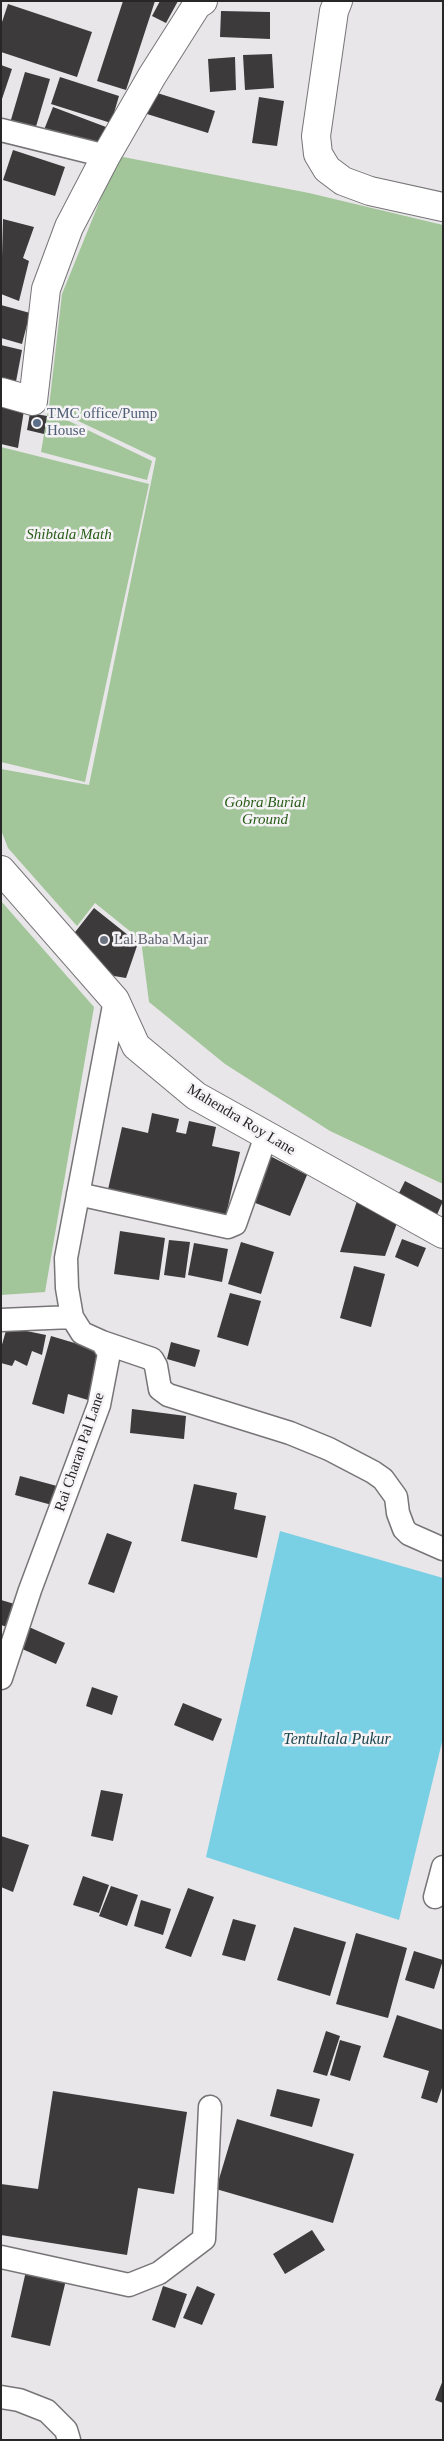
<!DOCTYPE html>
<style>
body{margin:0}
#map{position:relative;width:444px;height:2441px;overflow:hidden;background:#e8e6e8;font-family:"Times New Roman",serif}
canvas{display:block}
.frame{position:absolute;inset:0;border:2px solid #282728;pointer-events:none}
</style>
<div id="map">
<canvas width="444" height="2441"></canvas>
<div class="frame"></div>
</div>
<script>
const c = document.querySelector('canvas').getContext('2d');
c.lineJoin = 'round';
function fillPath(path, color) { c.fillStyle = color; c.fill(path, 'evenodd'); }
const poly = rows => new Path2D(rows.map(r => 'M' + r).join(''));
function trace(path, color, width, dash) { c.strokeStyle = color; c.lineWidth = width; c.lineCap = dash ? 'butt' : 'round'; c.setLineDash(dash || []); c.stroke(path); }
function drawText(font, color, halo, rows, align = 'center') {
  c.font = font + ' "Times New Roman",serif'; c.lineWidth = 5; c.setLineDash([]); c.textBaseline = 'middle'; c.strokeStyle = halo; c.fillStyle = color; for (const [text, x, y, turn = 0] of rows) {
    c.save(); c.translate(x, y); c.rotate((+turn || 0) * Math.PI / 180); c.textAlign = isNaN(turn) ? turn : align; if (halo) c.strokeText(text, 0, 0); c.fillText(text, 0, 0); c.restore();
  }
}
fillPath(poly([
 [118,156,309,193,443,225,443,1184,330,1131,225,1064,149,1002,141,940,95,903,77,926,8,848,1,830,1,769,89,785,156,458,49,407,62,294],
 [48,411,152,461,147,480,41,452],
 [1,447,149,484,85,782,1,762],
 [1,901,94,1007,45,1292,1,1295]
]), '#a2c599');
fillPath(poly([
 [280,1531,443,1578,443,1738,399,1920,206,1857]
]), '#79cfe3');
fillPath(poly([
 [123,1,155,1,126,90,97,81],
 [160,1,178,1,166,23,152,16],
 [8,4,92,32,77,77,1,52,1,25],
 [221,11,270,12,270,39,220,37],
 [272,54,274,88,245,90,243,55],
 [235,57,236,90,210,92,208,59],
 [1,65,12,69,2,99,1,99],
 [25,72,50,79,35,130,10,123],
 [60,77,119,96,111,123,51,104],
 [154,92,215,111,208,133,147,114],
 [259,97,284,101,277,146,252,143],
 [53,107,106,127,97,151,44,130],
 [13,150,65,167,55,196,3,180],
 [3,219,34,227,23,258,29,261,19,301,1,294],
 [1,305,30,313,22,344,1,338],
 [1,345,22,350,14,392,1,388],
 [1,404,24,410,18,448,1,444],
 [30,413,47,416,44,434,27,430],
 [94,908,138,943,126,978,114,976,72,936],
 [152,1113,179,1119,176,1132,186,1134,189,1121,216,1127,212,1146,240,1152,225,1220,107,1194,122,1127,148,1133],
 [270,1156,307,1175,290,1216,250,1201],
 [405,1181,443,1201,433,1224,394,1203],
 [357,1201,397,1223,385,1256,340,1252],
 [120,1231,165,1238,159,1280,114,1274],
 [402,1239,426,1248,418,1267,395,1257],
 [169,1240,190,1242,185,1278,164,1275],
 [241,1242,274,1252,261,1294,228,1284],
 [194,1243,228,1249,222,1282,188,1275],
 [354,1266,385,1274,371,1327,340,1318],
 [230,1293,261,1301,248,1346,217,1337],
 [7,1327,46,1335,42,1355,32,1351,27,1366,15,1360,12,1366,1,1363,1,1348],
 [51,1336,98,1350,88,1400,68,1394,64,1414,32,1404],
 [171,1342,200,1350,195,1367,167,1359],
 [132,1409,186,1416,184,1439,130,1433],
 [20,1476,57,1486,52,1505,15,1495],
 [194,1484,237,1493,234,1509,266,1516,257,1558,181,1541],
 [107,1533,132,1542,114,1593,88,1584],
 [1,1600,18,1605,10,1628,1,1625],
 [29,1627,65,1643,56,1664,20,1648],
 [92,1687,118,1696,112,1715,86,1706],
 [183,1703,222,1719,213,1741,174,1725],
 [101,1790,123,1794,113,1841,91,1836],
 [1,1836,29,1845,13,1892,1,1887],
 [83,1876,109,1885,99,1913,73,1905],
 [111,1886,138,1895,127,1926,99,1916],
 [188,1888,214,1897,191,1957,165,1948],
 [141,1900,171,1909,163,1935,134,1926],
 [233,1919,256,1925,245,1961,222,1955],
 [294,1927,346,1942,330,1996,277,1980],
 [356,1933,407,1948,388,2018,336,2004],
 [414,1951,443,1960,434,1989,405,1980],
 [397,2015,443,2030,443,2085,437,2103,421,2098,429,2071,383,2057],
 [326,2031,340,2036,327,2076,313,2072],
 [340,2040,361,2046,350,2081,330,2075],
 [277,2089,320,2099,312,2127,270,2116],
 [53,2091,187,2112,174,2194,138,2188,127,2255,1,2235,1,2184,38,2189],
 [237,2119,354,2154,333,2223,216,2189],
 [312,2230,325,2250,285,2274,273,2254],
 [26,2271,66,2280,50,2346,11,2337],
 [163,2286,187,2294,175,2328,152,2320],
 [197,2286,215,2294,202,2325,183,2318],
 [443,2380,443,2403,435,2400]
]), '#3c3a3b');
const street = poly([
 [1,130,106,156],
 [78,1194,228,1227,235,1224,266,1136],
 [1,1320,72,1317],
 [102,1342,152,1359,156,1366,160,1389,168,1395,290,1433,329,1449,373,1472,383,1479,396,1497,398,1513,404,1529,409,1534,443,1549],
 [1,1678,30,1590,99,1405,109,1353,102,1342,82,1333,72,1317,67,1288,66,1258,115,1000],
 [435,1897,443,1867],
 [1,2257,129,2285,159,2273,204,2239,210,2107],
 [1,2397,19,2400,47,2411,66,2430,69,2440]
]);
const secondary = poly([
 [338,1,334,11,316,136,318,154,327,169,343,181,370,191,443,207],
 [1,392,33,401,46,289,69,227,106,156,152,76,197,5,203,1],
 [1,870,115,1000,136,1046,196,1096,443,1234]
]);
trace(street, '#777577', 25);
trace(secondary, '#777577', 30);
trace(street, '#fff', 22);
trace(secondary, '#fff', 28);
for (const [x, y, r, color] of [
 [37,423,5,"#5c6f8a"],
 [104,940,5,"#6b7280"]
]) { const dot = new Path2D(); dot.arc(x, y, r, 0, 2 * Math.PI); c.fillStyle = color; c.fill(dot); trace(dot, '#f5f3f6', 2); }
drawText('15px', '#4e5e75', '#f5f3f6', [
 ["TMC office/Pump",47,414],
 ["House",47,431]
], 'left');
drawText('italic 15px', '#275d16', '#f5f3f6', [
 ["Shibtala Math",69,535],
 ["Gobra Burial",265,803],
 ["Ground",265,820]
]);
drawText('15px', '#5b616d', '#f5f3f6', [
 ["Lal Baba Majar",114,940]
], 'left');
drawText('15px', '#282728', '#f5f3f6', [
 ["Mahendra Roy Lane",241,1120,31],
 ["Rai Charan Pal Lane",80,1452,-71]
]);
drawText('italic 16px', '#1d454e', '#f5f3f6', [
 ["Tentultala Pukur",337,1740]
]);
</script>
